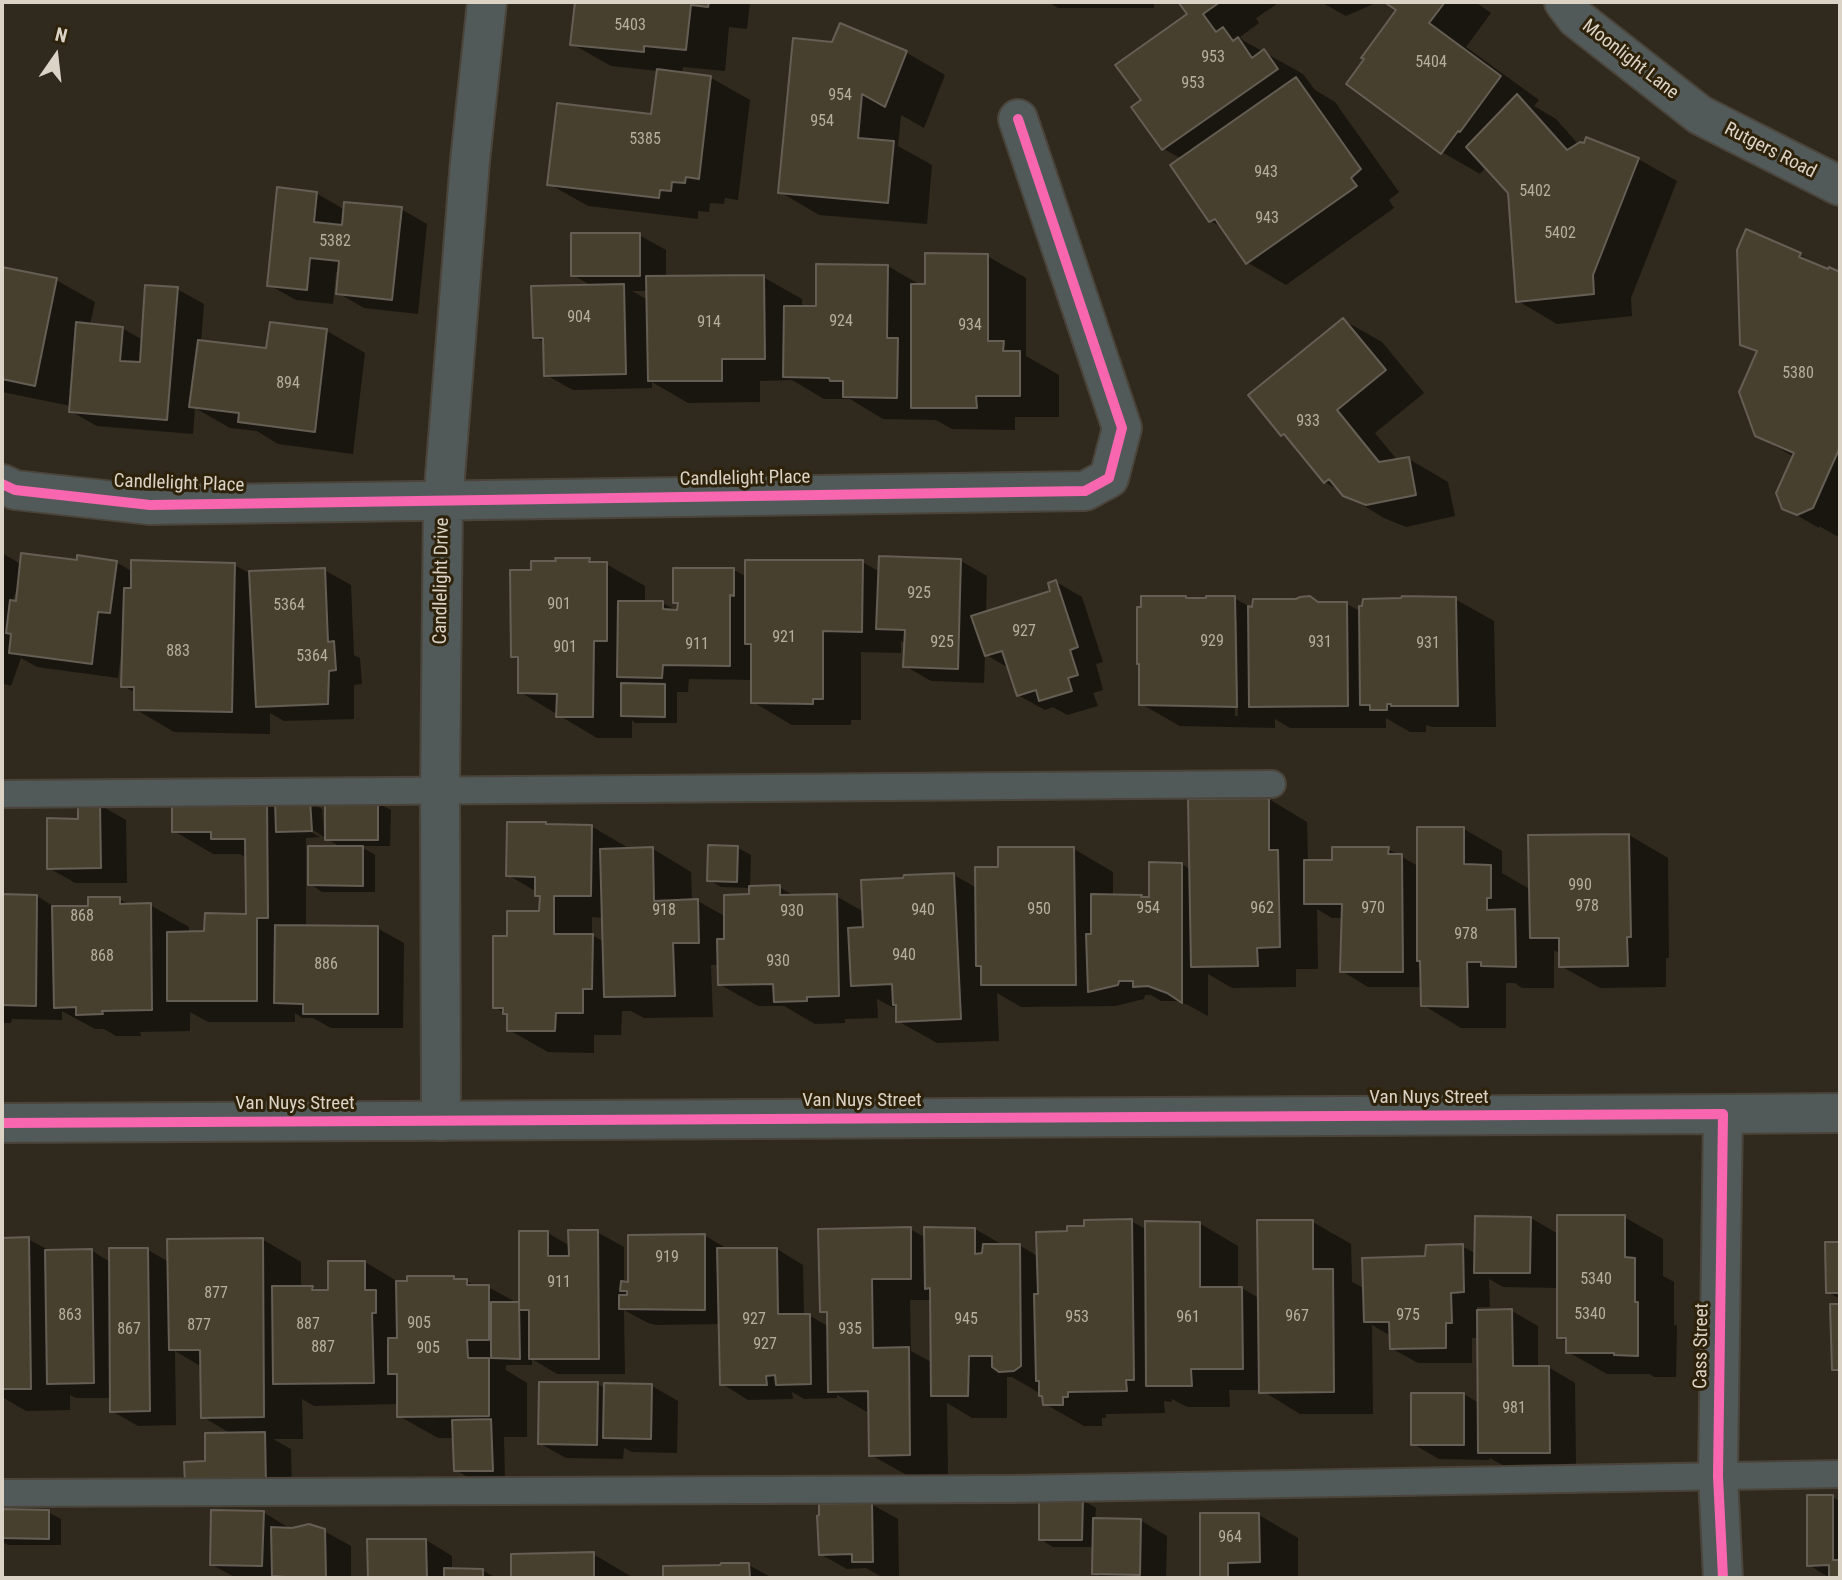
<!DOCTYPE html>
<style>
body{margin:0}
#map{position:relative;width:1842px;height:1580px;overflow:hidden;background:#30291d;font-family:"Roboto Condensed",sans-serif}
canvas{display:block}
.frame{position:absolute;inset:0;border:4px solid #dbd4c6;pointer-events:none}
.north{position:absolute;left:21px;top:21px;width:70px;height:70px;-webkit-text-stroke:5px #2e220b;paint-order:stroke;rotate:14deg;font-size:19px;font-weight:700;line-height:28px;text-align:center;color:#dbd4c6}
.north::after{content:'';display:block;margin:auto;width:24px;height:32px;background:#dbd4c6;clip-path:polygon(50% 0,100% 100%,50% 72%,0 100%)}
</style>
<div id="map">
<canvas width="1842" height="1580"></canvas>
<div class="frame"></div>
<div class="north">N</div>
</div>
<script>
const c = document.querySelector('canvas').getContext('2d');
c.lineJoin = 'round';
function fillPath(path, color) { c.fillStyle = color; c.fill(path, 'evenodd'); }
const poly = rows => new Path2D(rows.map(r => 'M' + r).join(''));
function trace(path, color, width, dash) { c.strokeStyle = color; c.lineWidth = width; c.lineCap = dash ? 'butt' : 'round'; c.setLineDash(dash || []); c.stroke(path); }
function drawText(font, color, halo, rows, align = 'center') {
  c.font = font + ' "Roboto Condensed",sans-serif'; c.lineWidth = 6; c.setLineDash([]); c.textBaseline = 'middle'; c.strokeStyle = halo; c.fillStyle = color; for (const [text, x, y, turn = 0] of rows) {
    c.save(); c.translate(x, y); c.rotate((+turn || 0) * Math.PI / 180); c.textAlign = isNaN(turn) ? turn : align; if (halo) c.strokeText(text, 0, 0); c.fillText(text, 0, 0); c.restore();
  }
}
fillPath(poly([
 [577,2,750,2,747,29,729,27,725,71,683,67,682,74,711,78,750,100,738,200,725,198,724,204,710,203,709,212,698,211,698,219,588,206,549,184,652,116,658,71,611,66,572,44],
 [1048,2,1154,2,1154,8,1058,8],
 [1180,2,1280,2,1256,18,1259,23,1240,37,1244,41,1303,74,1315,90,1335,102,1399,192,1389,200,1394,208,1286,285,1247,262,1223,228,1211,221,1182,159,1164,149,1134,107,1143,101,1189,15],
 [1321,2,1378,2,1346,16],
 [1387,2,1475,2,1491,13,1466,47,1539,100,1534,106,1556,119,1579,145,1638,159,1677,181,1631,298,1632,316,1557,324,1518,301,1509,193,1486,167,1480,174,1442,152,1398,10],
 [841,25,907,53,945,75,924,128,901,115,898,146,932,165,927,224,819,215,780,192],
 [316,193,345,210,401,209,427,224,418,314,364,308,338,293,340,273,336,272,333,304,296,300,269,285],
 [1747,231,1800,255,1829,272,1830,269,1840,274,1840,535,1837,536,1819,526,1819,528,1784,508,1794,457,1756,435,1758,353,1742,344],
 [639,235,666,250,666,278,763,277,802,299,802,308,818,308,888,266,922,286,987,256,1026,278,1026,356,1059,375,1059,417,1015,417,1015,430,952,429,936,420,883,419,850,399,824,399,792,380,760,381,760,402,688,403,652,382,652,388,573,390,546,375,545,343,535,337,592,286,573,275],
 [632,291,648,291,648,300],
 [2,269,56,280,95,302,90,325,122,328,143,340,177,289,204,304,201,342,268,350,327,331,365,353,353,454,278,444,257,431,230,428,195,408,193,434,97,426,70,411,71,406,2,392],
 [1343,320,1382,342,1424,393,1375,433,1398,461,1409,459,1448,482,1455,516,1406,527,1384,518,1325,482,1290,439,1282,435],
 [2,553,22,565,79,562,116,562,133,572,234,565,249,573,324,570,351,585,354,655,360,658,362,684,354,685,354,719,284,721,270,713,270,734,174,732,135,709,136,693,123,686,124,647,122,647,118,678,37,667,21,658,11,686,2,683],
 [18,586,17,603,12,602],
 [880,557,961,561,987,576,986,613,1053,592,1056,582,1082,597,1103,662,1096,664,1103,690,1093,693,1098,706,1067,715,1053,707,1045,710,1018,695,1010,669,985,654,984,683,931,681,905,666,905,643,901,641,901,653,861,652,861,720,851,720,851,725,792,725,753,702,753,680,689,679,688,692,677,692,677,723,635,723,632,720,632,738,597,738,520,692,520,661,512,656,533,572,589,560,596,564,606,564,645,586,645,603,663,603,679,612,679,604,675,602,734,570,747,577,862,562,880,572],
 [1186,598,1190,600,1234,598,1252,608,1347,604,1361,612,1455,599,1494,621,1496,727,1432,727,1426,725,1426,732,1410,732,1386,718,1386,728,1290,728,1275,719,1275,728,1180,726,1141,704],
 [1233,620,1237,620,1238,716,1235,716],
 [1269,799,1307,822,1308,862,1334,862,1388,849,1418,866,1464,829,1502,851,1502,873,1531,890,1629,835,1668,858,1669,958,1666,958,1666,987,1600,988,1561,966,1561,954,1554,950,1554,988,1522,988,1515,983,1506,983,1506,1028,1461,1028,1423,1005,1422,987,1368,987,1342,971,1343,918,1332,918,1317,909,1318,969,1296,969,1296,987,1232,988,1208,974,1208,1016,1188,1005,1176,1001,1161,1001,1151,995,1145,995,1144,999,1115,1006,1021,1007,997,993,999,1041,937,1043,898,1021,897,1007,892,1007,877,999,878,1018,845,1019,845,1023,815,1024,784,1006,758,1006,719,984,719,965,711,965,713,1017,644,1018,631,1011,622,1011,621,1035,594,1035,594,1053,548,1052,509,1030,509,1016,495,1007,508,938,541,912,541,898,537,895,537,892,508,875,546,823,550,826,591,826,630,849,653,849,691,872,692,901,698,901,726,917,751,895,751,888,721,887,709,880,738,848,751,855,750,888,779,887,796,897,836,896,864,912,954,875,977,888,999,869,1074,849,1113,872,1113,896,1141,896,1150,899,1182,864,1191,870],
 [592,917,604,918,604,942,592,935],
 [309,801,322,809,324,835,327,835,378,803,391,810,390,846,360,846,375,855,375,892,322,892,310,884,342,848,305,825,303,828,320,837,306,838,306,927,377,928,404,943,403,1028,331,1028,313,1018,302,1018,295,1013,295,1022,208,1022,190,1012,190,1031,140,1032,141,1036,116,1036,104,1029,95,1029,62,1011,62,1020,12,1019,11,1023,2,1023,2,896,37,896,56,908,90,907,119,899,130,905,150,905,189,927,189,933,206,933,247,915,247,858,240,854,213,854,174,831,267,803,277,808],
 [100,805,126,820,127,883,75,883,49,868,80,821],
 [1624,1217,1663,1239,1663,1276,1674,1282,1674,1325,1677,1326,1676,1377,1654,1377,1650,1374,1607,1374,1568,1352,1568,1342,1558,1337,1558,1288,1503,1287,1489,1279,1490,1307,1477,1307,1477,1312,1512,1311,1538,1326,1538,1368,1548,1367,1575,1383,1576,1467,1506,1467,1490,1458,1489,1460,1439,1459,1413,1444,1464,1394,1480,1404,1479,1338,1472,1338,1472,1363,1418,1363,1391,1348,1391,1336,1372,1325,1373,1414,1300,1414,1261,1390,1229,1390,1230,1407,1187,1407,1172,1399,1172,1402,1164,1401,1165,1413,1106,1414,1106,1418,1102,1418,1102,1426,1084,1426,1045,1404,1044,1397,1041,1394,1012,1377,1007,1377,1007,1418,972,1418,947,1403,948,1477,910,1477,871,1455,869,1413,837,1395,837,1398,804,1399,792,1392,793,1399,748,1400,722,1384,720,1324,656,1325,648,1323,624,1310,625,1374,557,1374,532,1359,532,1365,506,1365,506,1370,527,1383,527,1437,504,1437,505,1477,469,1478,456,1470,455,1438,438,1438,399,1416,399,1404,314,1406,302,1399,303,1439,273,1439,291,1449,292,1500,207,1463,233,1435,203,1417,202,1367,175,1351,176,1425,138,1426,112,1411,112,1398,76,1398,70,1395,70,1410,26,1411,2,1397,2,1239,28,1239,50,1251,91,1250,110,1262,148,1250,169,1262,262,1239,301,1262,301,1288,312,1287,320,1292,330,1292,365,1262,400,1283,453,1278,459,1281,467,1281,476,1287,488,1287,521,1305,548,1233,570,1246,597,1232,624,1247,624,1283,630,1283,704,1235,729,1250,777,1249,803,1265,804,1315,809,1315,829,1327,829,1315,821,1311,910,1229,926,1238,926,1229,975,1229,1003,1245,1019,1245,1039,1257,1068,1233,1131,1221,1147,1230,1199,1223,1238,1246,1238,1289,1242,1288,1260,1299,1313,1222,1351,1244,1352,1282,1365,1289,1427,1258,1462,1246,1476,1254,1531,1218,1558,1234],
 [910,1300,932,1300,933,1363,911,1351],
 [1840,1243,1840,1299,1828,1292,1827,1244],
 [598,1384,606,1389,652,1386,678,1401,677,1453,632,1452,624,1448,623,1459,566,1458,539,1443],
 [1832,1497,1840,1501,1840,1578,1830,1578,1809,1565],
 [1083,1500,1096,1508,1095,1520,1140,1520,1167,1536,1166,1578,1103,1578,1094,1573,1094,1547,1053,1547,1040,1539],
 [871,1504,898,1519,899,1576,880,1576,866,1568,847,1569,820,1554],
 [2,1511,48,1512,61,1519,61,1545,8,1545,2,1541],
 [263,1512,289,1528,289,1529,324,1531,351,1546,351,1578,236,1578,211,1564],
 [1202,1515,1259,1515,1298,1538,1298,1578,1202,1578],
 [426,1540,452,1556,452,1570,482,1570,496,1578,370,1578,369,1541],
 [593,1554,632,1577,632,1578,513,1578,513,1556],
 [749,1565,772,1578,665,1578,665,1567]
]), '#0007');
const building = poly([
 [575,2,709,2,708,7,691,5,686,50,644,46,644,52,570,45,575,2],
 [1178,2,1220,2,1203,14,1216,32,1223,27,1233,41,1238,37,1252,58,1264,49,1278,69,1162,150,1131,107,1141,100,1115,65,1187,14,1178,2],
 [1384,2,1445,2,1429,23,1501,76,1460,132,1458,131,1441,154,1346,84,1364,59,1361,58,1396,10,1384,2],
 [840,23,907,51,885,107,862,94,858,138,894,141,888,203,778,193,793,38,832,42,840,23],
 [657,69,711,76,699,179,686,177,685,183,672,182,671,191,660,190,659,198,547,185,557,103,651,114,657,69],
 [1296,77,1361,169,1351,178,1357,186,1246,264,1215,219,1209,222,1170,165,1296,77],
 [1517,94,1567,150,1580,142,1584,143,1586,137,1639,158,1593,275,1594,294,1516,302,1508,193,1466,147,1517,94],
 [277,187,317,192,314,222,342,225,344,202,402,207,392,300,336,294,339,261,310,258,307,290,267,286,277,187],
 [1746,229,1801,253,1799,257,1828,269,1829,267,1840,272,1840,447,1813,508,1797,515,1782,509,1776,493,1794,453,1755,436,1739,392,1757,351,1740,345,1737,250,1746,229],
 [571,233,640,233,640,276,571,276,571,233],
 [925,253,988,254,988,341,1004,341,1003,351,1020,351,1020,396,976,396,977,408,911,408,911,284,925,284,925,253],
 [816,264,888,265,887,338,898,338,897,398,843,397,843,381,830,381,829,378,783,377,784,306,816,306,816,264],
 [2,267,57,278,35,386,2,379,2,267],
 [764,275,765,359,722,359,722,381,648,381,646,276,764,275],
 [624,284,626,374,544,376,543,338,533,338,531,286,624,284],
 [145,285,178,287,167,420,69,412,76,322,123,327,120,361,140,362,145,285],
 [1343,318,1386,370,1337,410,1379,462,1409,457,1416,495,1366,505,1343,496,1329,479,1324,483,1284,434,1281,436,1248,395,1343,318],
 [270,322,327,329,315,432,238,422,239,413,189,407,198,340,266,348,270,322],
 [21,553,77,560,77,555,117,561,110,613,98,612,92,664,9,653,11,634,6,633,10,600,16,601,21,553],
 [879,556,961,559,958,669,903,667,905,630,876,629,879,556],
 [555,558,590,558,589,562,607,562,607,641,594,641,593,717,556,717,557,694,518,693,518,657,511,657,510,570,531,570,531,561,556,561,555,558],
 [131,560,235,563,232,712,134,710,134,687,121,687,124,588,131,588,131,560],
 [745,560,863,560,862,632,823,631,823,699,813,699,813,704,751,703,751,644,745,644,745,560],
 [325,568,328,642,334,641,336,670,329,671,328,704,256,707,249,571,325,568],
 [673,568,734,568,734,596,730,595,730,666,663,665,662,678,617,677,618,601,663,601,663,609,677,610,678,603,673,603,673,568],
 [1056,580,1078,647,1070,650,1078,675,1068,678,1072,691,1039,701,1036,690,1017,696,1002,651,985,656,971,616,1050,591,1048,583,1056,580],
 [1141,596,1186,596,1186,598,1206,598,1206,596,1235,596,1237,707,1139,705,1139,664,1137,664,1137,607,1141,607,1141,596],
 [1310,596,1318,602,1347,602,1348,706,1249,707,1248,606,1252,607,1253,599,1296,599,1300,597,1310,596],
 [1402,596,1456,597,1458,706,1391,706,1391,704,1387,704,1387,710,1370,710,1370,705,1360,705,1359,606,1362,606,1363,599,1401,598,1402,596],
 [621,683,665,684,665,717,621,716,621,683],
 [1269,798,1269,850,1278,850,1280,947,1257,948,1258,966,1191,967,1188,799,1269,798],
 [310,800,312,831,276,832,275,801,310,800],
 [172,801,267,801,268,918,257,918,257,1001,167,1001,167,932,204,931,205,913,246,914,245,839,211,839,211,832,172,832,172,801],
 [325,801,378,801,378,840,325,840,325,801],
 [78,803,100,803,101,868,47,869,47,818,78,819,78,803],
 [507,822,546,822,546,824,592,825,591,896,554,896,554,934,593,934,592,989,583,989,583,1013,556,1013,555,1031,507,1031,507,1014,503,1014,503,1008,493,1008,493,936,507,936,507,911,539,911,540,896,535,896,535,877,506,876,507,822],
 [1417,827,1464,827,1464,864,1491,865,1491,898,1487,898,1487,910,1515,909,1516,967,1481,966,1481,962,1467,962,1468,1007,1421,1006,1420,961,1417,961,1417,827],
 [1629,834,1631,937,1627,937,1628,966,1559,967,1559,938,1530,938,1528,835,1629,834],
 [708,845,738,846,737,882,707,881,708,845],
 [308,846,363,846,363,886,308,885,308,846],
 [653,847,654,901,698,899,699,943,673,943,675,996,604,997,600,849,653,847],
 [998,847,1074,847,1076,985,981,985,981,966,976,966,975,867,998,867,998,847],
 [1332,847,1389,847,1388,854,1402,854,1403,972,1340,972,1342,904,1304,904,1304,860,1332,860,1332,847],
 [1149,862,1182,863,1182,1003,1167,993,1148,986,1133,987,1133,981,1119,981,1118,985,1088,992,1086,934,1091,934,1091,894,1142,895,1141,897,1149,897,1149,862],
 [954,873,961,1019,896,1022,896,1005,893,1005,892,984,851,986,848,928,863,927,861,880,903,878,904,875,954,873],
 [780,885,780,895,837,894,839,996,807,997,807,1001,774,1002,773,984,718,985,717,939,724,939,724,895,749,894,749,886,780,885],
 [2,894,37,895,36,1006,2,1005,2,894],
 [88,897,120,897,120,904,151,903,152,1010,102,1011,103,1014,76,1015,76,1007,54,1008,52,906,88,906,88,897],
 [275,925,378,926,378,1014,303,1014,303,1004,274,1003,275,925],
 [1557,1215,1625,1215,1625,1257,1635,1258,1635,1302,1638,1302,1638,1356,1614,1355,1614,1353,1566,1353,1566,1338,1557,1338,1557,1215],
 [1475,1216,1531,1217,1530,1273,1474,1273,1475,1216],
 [1132,1219,1134,1380,1126,1380,1127,1391,1068,1392,1068,1397,1063,1397,1063,1405,1043,1405,1042,1396,1039,1396,1039,1381,1036,1381,1034,1294,1038,1294,1036,1232,1067,1231,1067,1226,1084,1226,1084,1220,1132,1219],
 [1257,1220,1313,1220,1313,1269,1333,1269,1334,1392,1259,1393,1257,1220],
 [1145,1221,1200,1222,1200,1287,1242,1287,1243,1369,1191,1369,1192,1386,1146,1386,1145,1221],
 [911,1227,911,1279,872,1279,873,1348,909,1347,910,1455,869,1456,868,1391,828,1392,827,1312,820,1312,818,1229,911,1227],
 [924,1227,975,1228,975,1254,982,1253,983,1244,1020,1244,1021,1366,1014,1371,999,1372,992,1367,992,1356,969,1356,968,1396,931,1396,930,1288,925,1289,924,1227],
 [568,1230,598,1230,599,1359,529,1359,529,1310,519,1310,519,1231,548,1231,548,1256,569,1256,568,1230],
 [705,1234,705,1310,619,1309,619,1295,627,1295,627,1291,620,1291,621,1281,628,1282,628,1235,705,1234],
 [29,1237,31,1389,2,1389,2,1238,29,1237],
 [263,1238,264,1417,201,1418,200,1350,169,1350,167,1239,263,1238],
 [1825,1242,1840,1242,1840,1293,1826,1293,1825,1242],
 [1463,1244,1464,1292,1451,1293,1452,1323,1446,1323,1446,1348,1390,1349,1389,1322,1364,1322,1362,1258,1425,1256,1426,1245,1463,1244],
 [109,1248,148,1248,150,1411,110,1412,109,1248],
 [717,1248,777,1248,778,1314,810,1314,811,1384,776,1385,775,1375,766,1376,767,1385,720,1385,717,1248],
 [92,1249,94,1383,47,1384,45,1250,92,1249],
 [328,1261,365,1261,365,1290,376,1290,376,1313,372,1313,374,1383,273,1384,272,1286,313,1286,312,1290,328,1290,328,1261],
 [407,1276,454,1276,454,1279,467,1279,467,1285,489,1285,489,1340,467,1340,468,1358,489,1358,489,1416,397,1417,397,1374,388,1374,388,1338,397,1338,396,1281,407,1281,407,1276],
 [491,1302,519,1302,520,1359,491,1358,491,1302],
 [1830,1304,1840,1304,1840,1370,1832,1370,1830,1304],
 [1512,1309,1513,1366,1549,1366,1550,1453,1478,1453,1477,1310,1512,1309],
 [539,1382,598,1382,597,1445,538,1444,539,1382],
 [604,1383,652,1384,651,1439,603,1438,604,1383],
 [1411,1393,1464,1393,1464,1445,1411,1445,1411,1393],
 [491,1419,493,1471,454,1471,452,1420,491,1419],
 [265,1432,266,1485,185,1483,184,1462,205,1461,205,1433,265,1432],
 [1807,1495,1833,1495,1833,1560,1840,1560,1840,1578,1829,1578,1829,1565,1807,1566,1807,1495],
 [1039,1498,1083,1498,1082,1540,1039,1540,1039,1498],
 [872,1502,873,1562,852,1562,852,1554,819,1555,817,1516,819,1515,819,1504,872,1502],
 [2,1509,49,1510,49,1539,2,1538,2,1509],
 [211,1510,264,1511,262,1566,210,1565,211,1510],
 [1200,1513,1259,1513,1260,1562,1228,1563,1228,1578,1200,1578,1200,1513],
 [1093,1518,1141,1519,1140,1575,1092,1574,1093,1518],
 [309,1524,325,1529,326,1577,301,1578,272,1576,271,1527,292,1528,309,1524],
 [367,1539,426,1539,427,1578,368,1578,367,1539],
 [594,1552,594,1578,511,1578,511,1554,594,1552],
 [721,1563,749,1563,750,1578,663,1578,663,1566,720,1565,721,1563],
 [444,1568,483,1569,483,1578,444,1578,444,1568]
]);
fillPath(building, '#48402f');
trace(building, '#645e54', 2);
const service = poly([
 [2,794,1272,784],
 [2,1493,1013,1489,1840,1474]
]);
const minor = poly([
 [1564,2,1576,18,1700,115,1840,186],
 [2,484,15,490,150,505,1085,491,1109,478,1122,428,1018,119],
 [1723,1114,1840,1113],
 [441,1121,440,791,443,502,470,161,487,2]
]);
const tertiary = poly([
 [2,1123,1723,1114,1718,1476,1723,1578]
]);
trace(service, '#4a443a', 30);
trace(minor, '#4a443a', 42);
trace(tertiary, '#4a443a', 42);
trace(service, '#515959', 26);
trace(minor, '#515959', 38);
trace(tertiary, '#515959', 38);
trace(poly([
 [2,484,15,490,150,505,1085,491,1109,478,1122,428,1018,119],
 [2,1123,1723,1114,1718,1476,1723,1578]
]), '#f766af', 10);
drawText('16px', '#b6afa0', null, [
 ["5403",630,26],
 ["953",1213,58],
 ["5404",1431,63],
 ["953",1193,84],
 ["954",840,96],
 ["954",822,122],
 ["5385",645,140],
 ["943",1266,173],
 ["5402",1535,192],
 ["943",1267,219],
 ["5402",1560,234],
 ["5382",335,242],
 ["904",579,318],
 ["924",841,322],
 ["914",709,323],
 ["934",970,326],
 ["5380",1798,374],
 ["894",288,384],
 ["933",1308,422],
 ["925",919,594],
 ["901",559,605],
 ["5364",289,606],
 ["927",1024,632],
 ["921",784,638],
 ["929",1212,642],
 ["925",942,643],
 ["931",1320,643],
 ["931",1428,644],
 ["911",697,645],
 ["901",565,648],
 ["883",178,652],
 ["5364",312,657],
 ["990",1580,886],
 ["978",1587,907],
 ["954",1148,909],
 ["962",1262,909],
 ["970",1373,909],
 ["950",1039,910],
 ["918",664,911],
 ["940",923,911],
 ["930",792,912],
 ["868",82,917],
 ["978",1466,935],
 ["940",904,956],
 ["868",102,957],
 ["930",778,962],
 ["886",326,965],
 ["919",667,1258],
 ["5340",1596,1280],
 ["911",559,1283],
 ["877",216,1294],
 ["5340",1590,1315],
 ["863",70,1316],
 ["975",1408,1316],
 ["967",1297,1317],
 ["953",1077,1318],
 ["961",1188,1318],
 ["927",754,1320],
 ["945",966,1320],
 ["905",419,1324],
 ["887",308,1325],
 ["877",199,1326],
 ["867",129,1330],
 ["935",850,1330],
 ["927",765,1345],
 ["887",323,1348],
 ["905",428,1349],
 ["981",1514,1409],
 ["964",1230,1538]
]);
drawText('19px', '#dbd4c6', '#2e220b', [
 ["Moonlight Lane",1630,60,38],
 ["Rutgers Road",1770,151,27],
 ["Candlelight Place",745,479,-1],
 ["Candlelight Place",179,484,2],
 ["Candlelight Drive",442,581,-89],
 ["Van Nuys Street",1429,1098],
 ["Van Nuys Street",862,1101],
 ["Van Nuys Street",295,1104],
 ["Cass Street",1702,1346,-89]
]);
</script>
